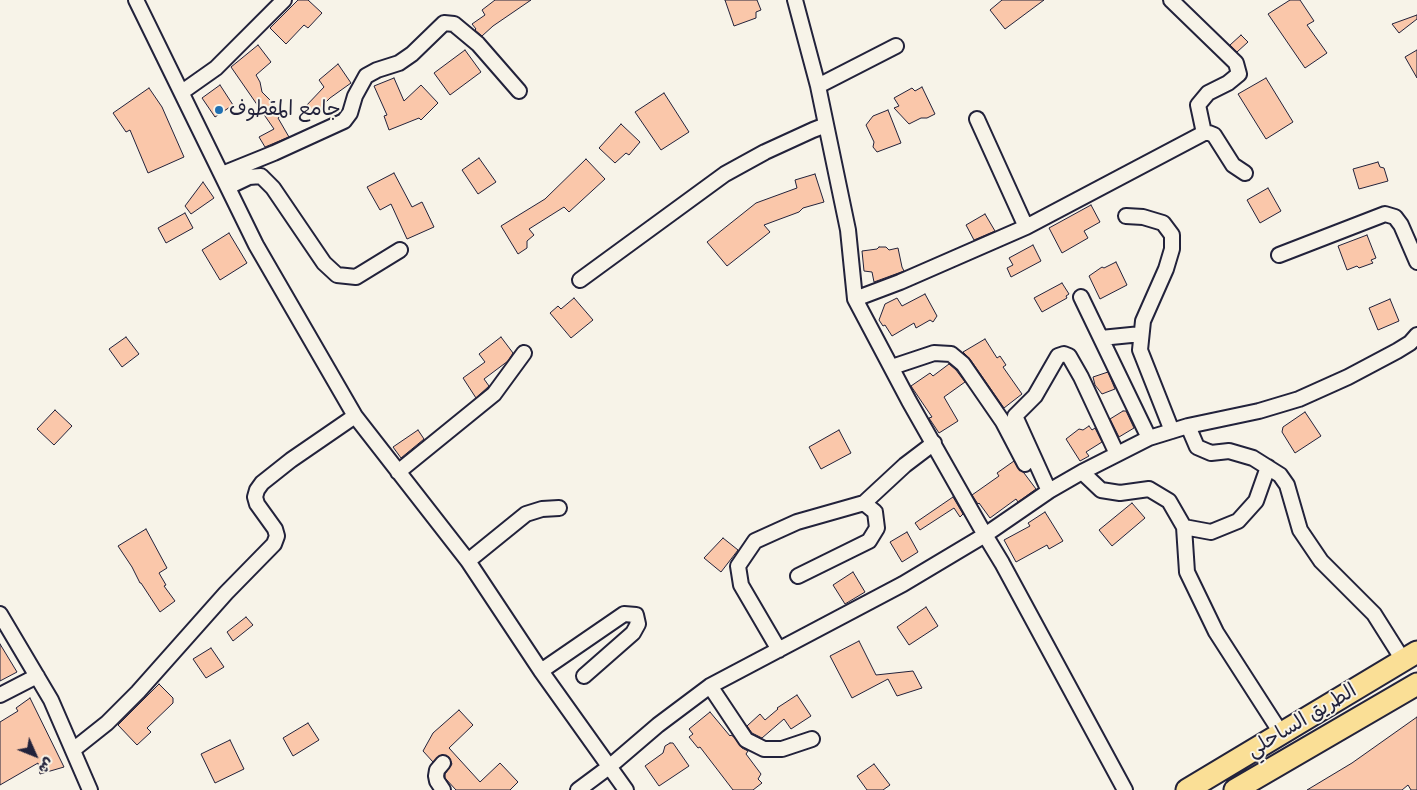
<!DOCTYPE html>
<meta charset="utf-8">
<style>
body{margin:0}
#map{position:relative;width:1417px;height:790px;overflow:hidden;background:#f7f3e8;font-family:Caveat,"Playpen Sans Arabic",sans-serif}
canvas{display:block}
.north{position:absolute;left:10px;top:730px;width:50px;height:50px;-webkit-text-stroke:4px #f7f3e8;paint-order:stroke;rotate:134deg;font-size:14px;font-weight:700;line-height:20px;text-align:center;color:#22223b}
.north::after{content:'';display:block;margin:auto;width:18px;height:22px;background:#22223b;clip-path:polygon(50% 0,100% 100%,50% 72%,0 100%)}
</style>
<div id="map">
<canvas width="1417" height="790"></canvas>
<div class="north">ش</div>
</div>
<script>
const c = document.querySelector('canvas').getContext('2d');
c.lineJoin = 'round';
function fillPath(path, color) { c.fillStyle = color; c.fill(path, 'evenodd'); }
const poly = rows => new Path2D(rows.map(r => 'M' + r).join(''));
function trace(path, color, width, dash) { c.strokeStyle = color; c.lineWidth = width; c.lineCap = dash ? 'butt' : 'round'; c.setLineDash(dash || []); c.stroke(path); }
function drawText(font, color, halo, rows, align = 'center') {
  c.font = font + ' Caveat,"Playpen Sans Arabic",sans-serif'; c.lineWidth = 4; c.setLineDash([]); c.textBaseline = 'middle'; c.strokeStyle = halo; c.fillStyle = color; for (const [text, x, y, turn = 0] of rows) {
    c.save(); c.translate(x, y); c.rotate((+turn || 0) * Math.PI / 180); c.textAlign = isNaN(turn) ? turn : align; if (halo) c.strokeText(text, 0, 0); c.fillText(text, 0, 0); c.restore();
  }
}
const building = poly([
 [298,0,308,0,322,13,308,28,304,25,286,44,270,28,298,0],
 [495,0,531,0,493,26,482,36,475,30,476,29,472,24,485,15,482,10,495,0],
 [725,0,757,0,761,10,756,12,756,18,734,26,725,0],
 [1002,0,1044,0,1005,29,990,10,1002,0],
 [1290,0,1300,0,1314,21,1307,25,1327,53,1305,68,1268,14,1290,0],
 [1417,15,1417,19,1399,33,1392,24,1417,15],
 [1241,35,1248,42,1237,52,1230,45,1241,35],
 [258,45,271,62,256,75,260,82,262,92,284,114,278,118,289,137,265,147,259,137,274,129,231,67,258,45],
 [465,50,481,72,450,95,434,73,465,50],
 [1417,50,1417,78,1405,57,1417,50],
 [338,64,351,83,330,98,313,115,305,107,324,87,319,80,338,64],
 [394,78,404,101,421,85,438,103,421,120,419,118,389,130,384,116,387,115,374,86,394,78],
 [1266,78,1293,122,1266,139,1238,94,1266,78],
 [220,85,233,105,215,117,202,98,220,85],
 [922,87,935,114,927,118,921,118,909,124,894,108,899,106,894,98,912,88,915,91,922,87],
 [149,88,162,107,184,157,148,173,130,130,126,132,113,113,149,88],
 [664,93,689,132,661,150,635,112,664,93],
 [888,110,901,143,877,152,873,147,874,142,866,125,873,116,888,110],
 [621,124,640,142,629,155,626,153,615,163,599,148,621,124],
 [479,158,496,182,478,194,462,170,479,158],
 [586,159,605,179,569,212,564,207,529,229,534,235,527,241,527,248,518,254,501,226,545,199,586,159],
 [1378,162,1380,167,1384,168,1388,181,1359,189,1353,169,1378,162],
 [394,173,412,207,422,202,434,227,407,239,391,204,380,210,367,187,394,173],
 [815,174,824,202,803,208,799,212,764,225,770,232,727,266,707,242,756,203,797,188,795,180,815,174],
 [203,182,214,198,191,214,185,206,203,182],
 [1268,188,1281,211,1260,223,1247,200,1268,188],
 [1091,205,1100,222,1084,231,1088,238,1062,253,1049,228,1091,205],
 [185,213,193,228,166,243,158,228,185,213],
 [985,214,995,231,974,240,966,225,985,214],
 [229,233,247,263,220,280,202,250,229,233],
 [1367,235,1376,258,1371,260,1373,263,1359,268,1357,266,1347,270,1338,246,1367,235],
 [1033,245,1041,261,1011,277,1007,268,1013,265,1009,258,1033,245],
 [879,247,886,247,889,250,898,248,902,267,904,271,874,282,872,272,864,271,862,251,877,249,879,247],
 [1116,262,1127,285,1100,299,1089,276,1102,267,1104,268,1116,262],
 [1062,283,1069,294,1066,296,1067,298,1042,312,1034,298,1062,283],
 [925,294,937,316,933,322,930,320,916,328,914,323,892,336,885,325,883,326,879,320,885,304,897,298,902,306,925,294],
 [574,298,593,320,571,338,550,313,558,306,561,309,574,298],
 [1390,299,1399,321,1378,330,1369,308,1390,299],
 [126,337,139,354,122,367,109,349,126,337],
 [501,337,513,353,508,361,484,379,489,386,476,398,463,378,485,362,479,354,501,337],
 [985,339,997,358,1000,356,1006,365,1003,367,1022,394,1004,408,970,359,963,352,985,339],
 [949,364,956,370,965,382,944,397,958,421,939,433,929,418,932,417,911,386,930,373,933,376,949,364],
 [1108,372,1115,389,1102,394,1095,385,1093,377,1108,372],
 [55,410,72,426,54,445,37,429,55,410],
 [1123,411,1126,411,1134,428,1119,437,1110,419,1123,411],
 [1305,412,1321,436,1295,453,1282,432,1283,427,1305,412],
 [1089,426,1092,430,1095,428,1102,442,1086,452,1089,456,1080,461,1066,439,1079,429,1083,430,1089,426],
 [418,430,424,439,401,458,393,447,418,430],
 [839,430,851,453,821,469,809,447,839,430],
 [1014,461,1018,468,1024,473,1036,489,1018,502,1016,499,990,518,979,503,978,504,972,495,999,476,997,473,1014,461],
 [953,497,963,514,960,517,954,508,920,530,915,523,953,497],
 [1132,503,1145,518,1112,546,1099,530,1132,503],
 [1045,512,1063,541,1049,549,1047,545,1016,562,1004,540,1030,526,1028,523,1045,512],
 [146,529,167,568,159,573,166,585,164,586,175,601,160,612,141,583,140,583,132,567,118,546,146,529],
 [907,532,918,552,902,562,890,542,907,532],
 [723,538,738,550,721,572,704,558,723,538],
 [853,572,865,592,845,604,833,585,853,572],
 [926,607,938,626,909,645,897,627,926,607],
 [246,617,253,625,233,641,227,632,246,617],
 [859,641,876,675,913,671,922,688,897,696,888,679,852,698,830,656,859,641],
 [0,644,17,672,0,681,0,644],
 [211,648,224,667,206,678,193,659,211,648],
 [159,684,173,698,173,703,147,728,151,732,137,745,118,725,159,684],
 [797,695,811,716,791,729,784,719,762,738,752,733,747,726,760,714,765,720,778,709,777,708,797,695],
 [30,698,64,767,40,774,38,763,0,785,0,722,18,711,16,708,30,698],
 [459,710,473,725,449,748,480,782,500,763,518,782,510,790,456,790,445,778,445,774,452,764,449,757,441,755,433,762,423,751,433,733,459,710],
 [710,712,730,736,731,735,734,737,742,748,748,751,746,754,761,774,758,779,762,783,753,790,733,790,700,747,698,748,689,737,693,734,689,729,710,712],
 [1417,717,1417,790,1411,790,1408,785,1402,790,1307,790,1352,763,1417,717],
 [308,723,319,740,293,756,283,738,308,723],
 [230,740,244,769,215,783,201,754,230,740],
 [670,743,673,743,689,766,659,786,645,766,663,753,665,746,670,743],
 [874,764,890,785,883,790,867,790,857,776,874,764]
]);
fillPath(building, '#fac7aa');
trace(building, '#22223b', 1);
const minor = poly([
 [136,0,256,245,355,416,468,561,541,671,626,790],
 [795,0,818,86,848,230,855,299,909,401,985,535,1002,563,1125,790],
 [1171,0,1236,63,1239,74,1228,83,1208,93,1198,105,1204,133],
 [818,86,896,46],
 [182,92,216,68,284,0],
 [977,119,1026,227],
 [222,174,274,153,344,121,350,113,355,96,366,76,377,70,399,63,412,54,444,23,454,24,478,44,519,91],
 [228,187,249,177,261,176,273,188,324,263,337,275,356,277,400,250],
 [1126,216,1143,217,1163,223,1172,235,1172,249,1166,269,1143,321,1140,350,1172,431],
 [1279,255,1385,214,1395,217,1401,225,1417,262],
 [580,280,725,174,765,152,813,130,826,125],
 [1081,297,1149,438],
 [855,299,900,282,1026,227,1204,133,1209,133,1214,135,1233,165,1245,173],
 [1101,338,1141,334],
 [892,367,934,353,951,354,963,364,1003,422,1025,464],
 [1188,426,1197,447,1211,453,1229,451,1253,458,1280,475,1287,485,1300,530,1321,561,1374,614,1403,660],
 [398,472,494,394,524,353],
 [1082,472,1101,490,1120,493,1149,489,1169,501,1184,527,1187,572,1216,632,1281,733],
 [1049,491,1015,416,1035,396,1058,356,1064,354,1069,356,1081,377,1117,454],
 [864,503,905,465,934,443],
 [1184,527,1211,532,1238,521,1256,501,1268,467],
 [468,561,526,514,542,509,559,508],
 [0,614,51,700,90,790],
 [779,650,741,585,738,566,755,541,797,522,864,503,875,512,877,528,869,541,798,576],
 [541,671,624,614,636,615,638,624,633,633,584,676],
 [710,686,746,740,764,749,782,749,812,739],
 [0,695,37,676],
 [73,750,107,723,138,692,226,593,274,544,277,536,275,529,257,504,255,497,257,490,262,483,291,460,355,416],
 [443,763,437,770,436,776,437,781,443,790],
 [578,790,609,767,658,725,710,686,903,584,985,535,1049,491,1082,472,1149,438,1188,426,1259,411,1299,399,1348,377,1397,351,1410,343,1417,335]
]);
const highway = poly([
 [1187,790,1417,652],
 [1235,790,1417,684]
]);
trace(minor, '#22223b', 18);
trace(highway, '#22223b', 25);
trace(minor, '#f7f3e8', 14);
trace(highway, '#fadf96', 21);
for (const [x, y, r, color] of [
 [219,110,5,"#1f6fb2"]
]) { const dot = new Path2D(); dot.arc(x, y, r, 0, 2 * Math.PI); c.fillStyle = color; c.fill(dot); trace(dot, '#f7f3e8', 2); }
drawText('20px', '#22223b', '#f7f3e8', [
 ["جامع المقطوف",229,110]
], 'left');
drawText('20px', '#22223b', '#f7f3e8', [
 ["الطريق الساحلي",1302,721,-31]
]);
</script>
